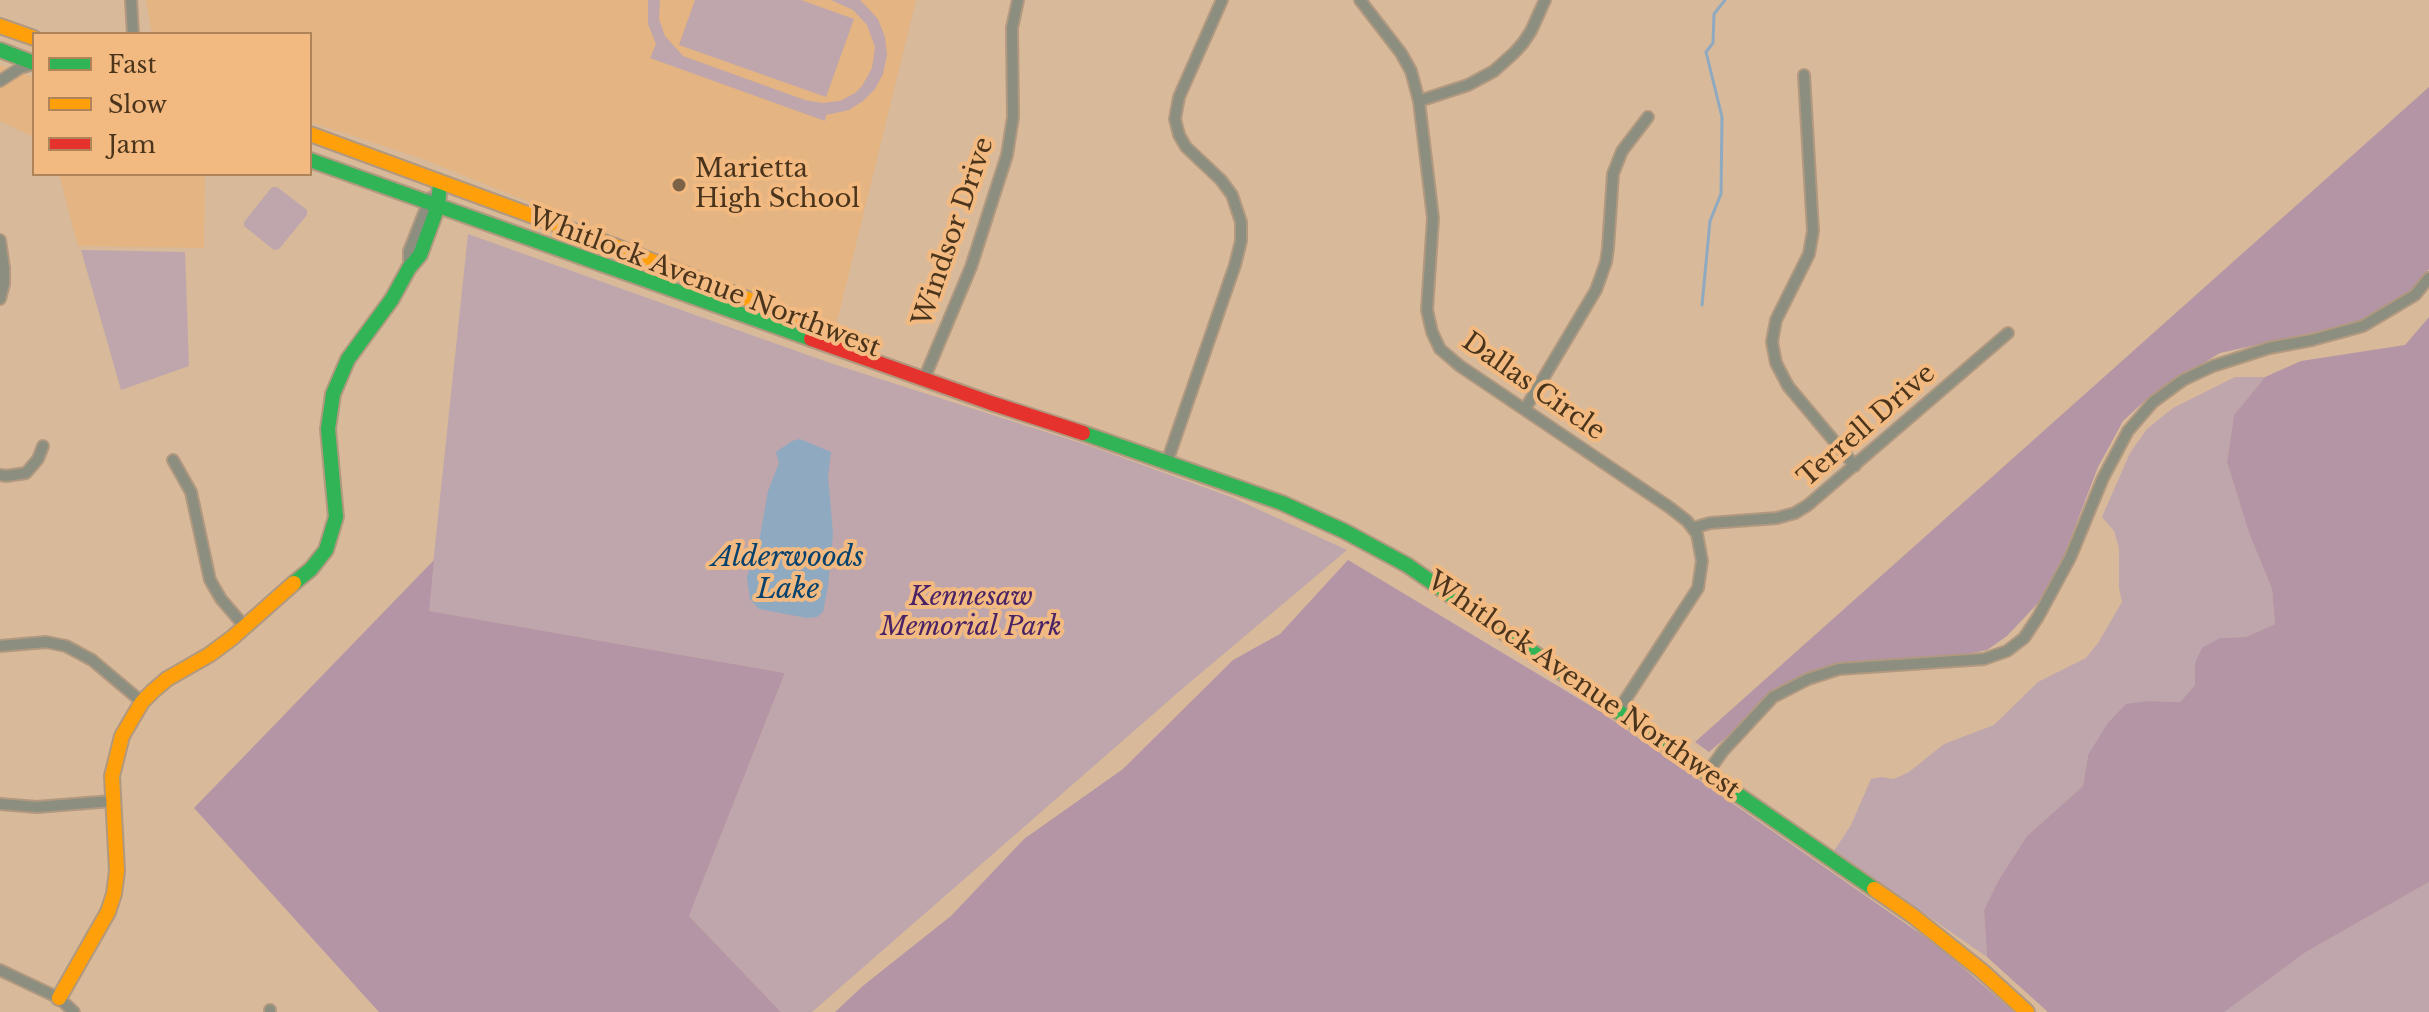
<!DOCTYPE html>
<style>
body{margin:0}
#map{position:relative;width:2429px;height:1012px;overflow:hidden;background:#d8b99a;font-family:"Libre Baskerville",serif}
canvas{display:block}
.legend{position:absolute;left:32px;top:32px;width:280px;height:144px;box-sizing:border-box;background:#f2ba80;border:2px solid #af8458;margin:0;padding:10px 14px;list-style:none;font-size:24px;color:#4a341c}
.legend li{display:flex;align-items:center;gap:16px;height:40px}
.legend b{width:40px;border:2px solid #af8458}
</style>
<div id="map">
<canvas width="2429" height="1012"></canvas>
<ul class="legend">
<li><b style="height:10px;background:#30b455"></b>Fast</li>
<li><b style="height:10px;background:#ff9f0a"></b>Slow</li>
<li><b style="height:10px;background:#e5322d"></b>Jam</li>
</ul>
</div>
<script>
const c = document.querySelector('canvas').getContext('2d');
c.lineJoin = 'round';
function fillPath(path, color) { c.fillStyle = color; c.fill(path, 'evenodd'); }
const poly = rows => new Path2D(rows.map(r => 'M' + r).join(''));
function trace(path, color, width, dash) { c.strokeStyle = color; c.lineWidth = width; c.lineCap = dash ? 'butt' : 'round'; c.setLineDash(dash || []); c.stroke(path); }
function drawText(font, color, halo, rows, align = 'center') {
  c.font = font + ' "Libre Baskerville",serif'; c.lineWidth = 8; c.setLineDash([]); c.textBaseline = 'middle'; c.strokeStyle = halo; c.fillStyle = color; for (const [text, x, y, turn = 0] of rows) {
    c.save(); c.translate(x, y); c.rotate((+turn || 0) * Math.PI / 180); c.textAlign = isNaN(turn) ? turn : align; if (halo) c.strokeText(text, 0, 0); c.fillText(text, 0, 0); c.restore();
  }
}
fillPath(poly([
 [146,0,916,0,836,326,420,158,310,122,310,34,152,34],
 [0,65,34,78,34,137,0,121],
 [59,174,205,174,204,248,78,246]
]), '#e4b482');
fillPath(poly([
 [648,0,660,0,659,19,665,36,683,56,805,100,822,103,840,101,855,93,862,86,872,68,875,47,867,25,853,10,831,0,860,0,878,19,885,37,887,55,883,74,875,89,863,101,849,110,826,115,825,121,650,58,656,44,648,24],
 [695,0,801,0,854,19,826,97,679,45],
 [272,187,277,187,307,210,307,215,279,249,274,250,244,226,244,222],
 [468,234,830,363,1093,447,1231,497,1347,550,1182,689,812,1012,781,1012,689,916,785,673,428,611],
 [81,250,185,252,189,366,121,390],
 [2235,377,2265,377,2234,415,2227,462,2249,533,2272,589,2275,624,2246,637,2220,638,2195,663,2195,685,2180,702,2149,701,2088,755,2083,786,2027,836,1998,881,1984,910,1987,957,1834,851,1851,825,1871,779,1881,777,1894,779,1909,772,1944,744,1994,725,2038,682,2086,658,2098,643,2122,602,2119,588,2119,548,2114,531,2102,517,2130,453,2147,429,2173,408],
 [2429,882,2429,1012,2223,1012,2306,952]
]), '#bea6ac');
fillPath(poly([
 [2429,87,2429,269,2414,288,2395,305,2360,322,2220,353,2151,395,2123,421,2098,467,2060,566,2038,603,2007,636,1987,650,1957,656,1836,664,1794,679,1773,691,1741,725,1709,752,1695,742],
 [2429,317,2429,882,2306,952,2224,1012,2048,1012,1987,957,1984,910,1998,881,2027,836,2083,786,2088,755,2108,723,2126,704,2149,701,2180,702,2195,685,2195,663,2202,648,2220,638,2246,637,2275,624,2272,589,2249,533,2227,462,2234,415,2265,377,2301,361,2405,345],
 [434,560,429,611,785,673,689,916,781,1012,379,1012,194,808],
 [1348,560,1601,712,1938,946,2014,1012,835,1012,864,985,951,916,1024,839,1123,769,1233,660,1280,634]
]), '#b395a5');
fillPath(poly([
 [800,439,831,452,828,476,833,534,828,586,823,612,817,617,807,618,759,609,750,599,747,577,759,542,768,491,779,463,776,452,792,441]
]), '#8fa9c0');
trace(poly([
 [1702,305,1710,221,1721,194,1722,117,1706,52,1713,43,1714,14,1725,0]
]), '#8fa9c0', 3);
const street = poly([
 [131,0,133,34],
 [1360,0,1401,53,1411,71,1419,101,1433,218,1427,310,1432,332,1440,349,1460,366,1669,507,1687,521,1697,534,1702,561,1698,588,1618,711],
 [1804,75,1813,231,1809,254,1776,320,1772,342,1776,363,1788,386,1855,466],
 [0,81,20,68,34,64],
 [1419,101,1468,85,1494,71,1514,53,1523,43,1531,31,1545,0],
 [0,240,4,268,4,284,0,299],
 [409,268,409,251,430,198],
 [924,379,971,267,1007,155,1013,117,1012,28,1018,0],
 [1525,409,1596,290,1606,262,1608,248,1613,174,1622,151,1648,117],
 [173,460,191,492,210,580,221,599,245,627],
 [1167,462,1235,265,1241,241,1241,222,1232,195,1221,180,1186,147,1179,135,1175,119,1179,97,1222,0],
 [0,475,6,476,26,473,38,459,43,446],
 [1693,528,1710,523,1777,518,1795,513,1808,505,2008,333],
 [0,646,46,642,66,646,92,660,142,702],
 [1708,772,1723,751,1773,697,1808,679,1839,669,1984,659,2007,651,2024,638,2038,617,2070,558,2103,478,2128,431,2153,402,2183,380,2213,366,2269,348,2312,340,2363,326,2415,295,2429,278],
 [0,804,37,807,112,801],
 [0,970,59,998,74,1012],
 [270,1012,270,1010]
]);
const fast = poly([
 [0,50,34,63],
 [310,160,811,339],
 [1083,433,1282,503,1344,531,1407,565,1874,889],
 [294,583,311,569,326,550,336,517,328,429,333,394,348,359,392,299,409,268,420,255,438,206,440,183]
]);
const slow = poly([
 [0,26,34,38],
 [310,134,620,248,855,342],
 [1874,889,1913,916,1982,971,2027,1012],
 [59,998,108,912,114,894,117,871,112,776,122,736,142,702,153,691,167,679,209,655,232,638,294,583]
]);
const jam = poly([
 [811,339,991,403,1083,433]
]);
trace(street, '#b19980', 14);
trace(fast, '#b19980', 18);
trace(slow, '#b19980', 18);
trace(jam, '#b19980', 18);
trace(street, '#8c8e80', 10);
trace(fast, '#30b455', 14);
trace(slow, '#ff9f0a', 14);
trace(jam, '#e5322d', 14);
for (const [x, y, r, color] of [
 [679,185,8,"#7c6348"]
]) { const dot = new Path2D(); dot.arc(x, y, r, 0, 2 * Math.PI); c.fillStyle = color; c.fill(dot); trace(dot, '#f2ba80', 3); }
drawText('26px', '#4a341c', '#f2ba80', [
 ["Marietta",695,170],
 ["High School",695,200]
], 'left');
drawText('26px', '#4a341c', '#f2ba80', [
 ["Windsor Drive",954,232,-71],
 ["Whitlock Avenue Northwest",704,283,21],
 ["Dallas Circle",1533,387,35],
 ["Terrell Drive",1867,426,-41],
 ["Whitlock Avenue Northwest",1583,686,35]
]);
drawText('italic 26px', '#4a2367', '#f2ba80', [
 ["Kennesaw",971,598],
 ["Memorial Park",971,628]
]);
drawText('italic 28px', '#06426e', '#f2ba80', [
 ["Alderwoods",788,558],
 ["Lake",788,590]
]);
</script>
